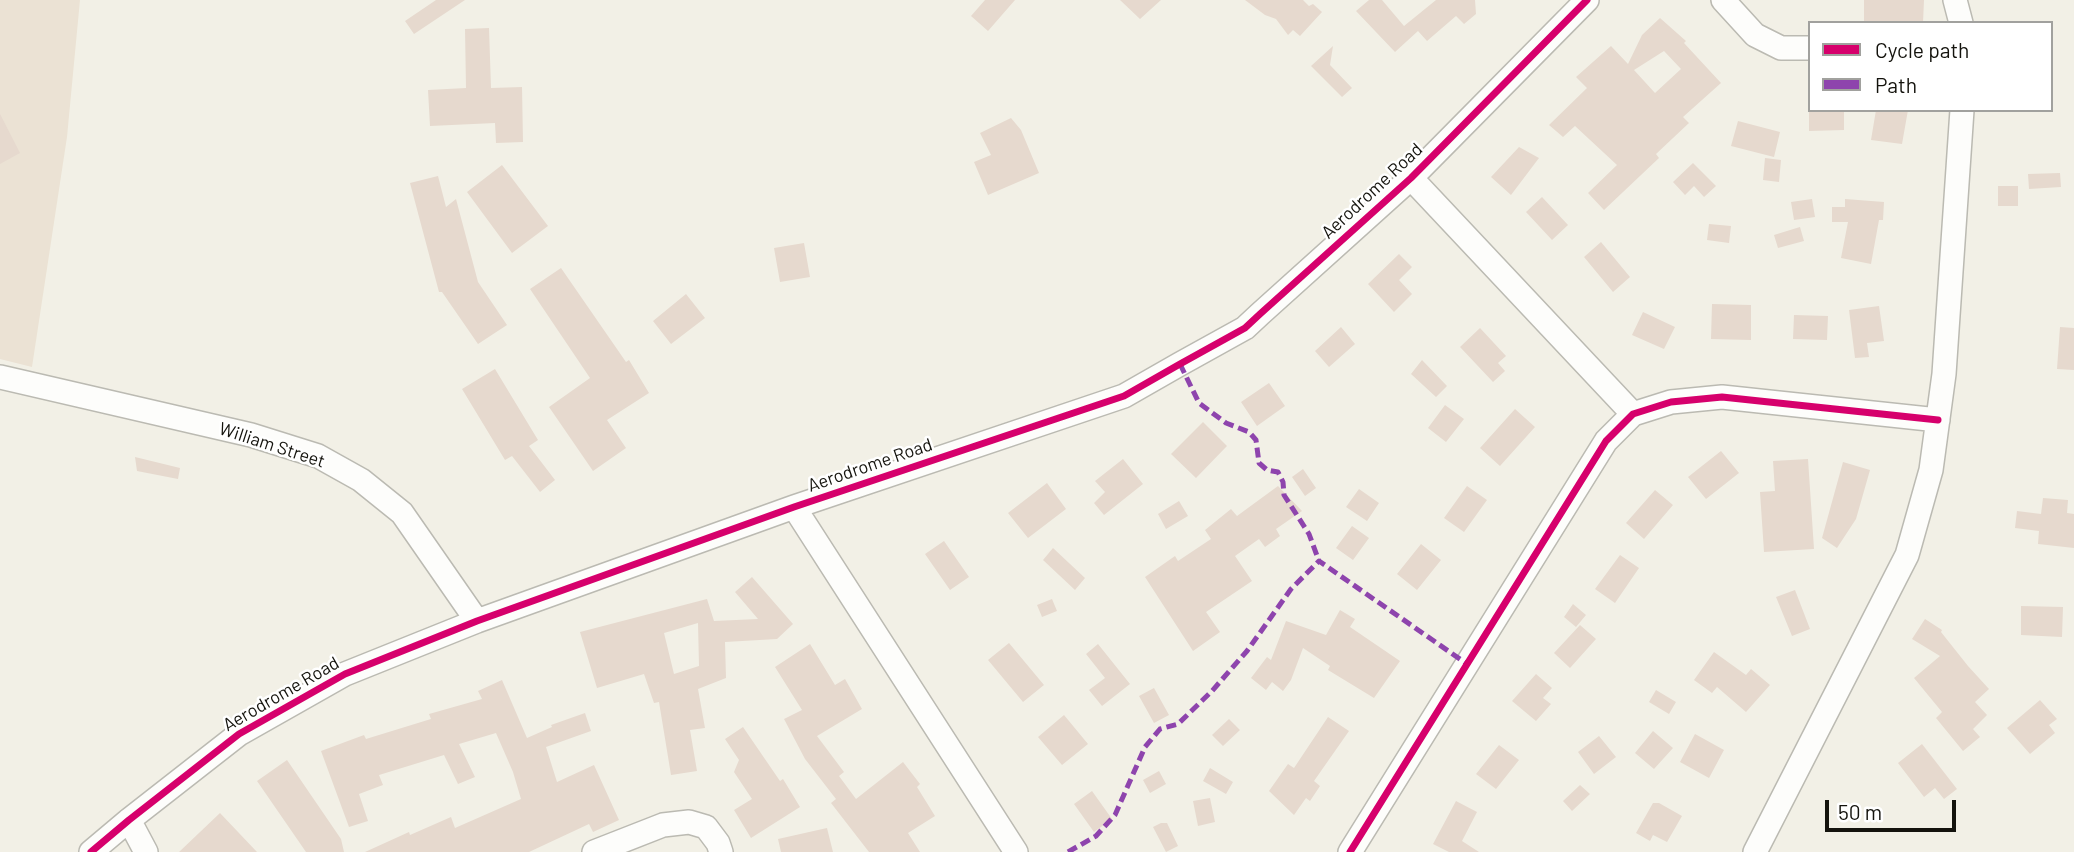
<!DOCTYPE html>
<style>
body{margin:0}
#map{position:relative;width:2074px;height:852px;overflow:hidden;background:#f2f0e6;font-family:Barlow,sans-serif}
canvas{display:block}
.legend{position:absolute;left:1808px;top:21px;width:245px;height:91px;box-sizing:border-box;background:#fff;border:2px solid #a1a19e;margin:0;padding:9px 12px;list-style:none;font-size:21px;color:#14130d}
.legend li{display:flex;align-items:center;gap:14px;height:35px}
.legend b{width:35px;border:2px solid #a1a19e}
.scale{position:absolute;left:1825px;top:800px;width:131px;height:32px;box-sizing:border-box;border:4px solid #14130d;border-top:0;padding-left:9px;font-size:21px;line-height:24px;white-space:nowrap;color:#14130d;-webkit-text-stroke:5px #fff;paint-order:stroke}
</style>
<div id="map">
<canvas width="2074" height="852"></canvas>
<ul class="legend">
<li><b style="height:9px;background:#d6006c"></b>Cycle path</li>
<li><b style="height:9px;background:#8e44ad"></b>Path</li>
</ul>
<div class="scale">50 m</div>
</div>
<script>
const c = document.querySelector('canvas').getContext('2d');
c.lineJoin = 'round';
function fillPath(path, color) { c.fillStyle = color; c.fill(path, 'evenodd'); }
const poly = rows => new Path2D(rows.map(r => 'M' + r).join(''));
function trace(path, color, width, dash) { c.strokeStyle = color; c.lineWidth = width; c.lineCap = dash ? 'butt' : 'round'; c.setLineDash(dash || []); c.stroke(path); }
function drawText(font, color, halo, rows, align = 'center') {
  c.font = font + ' Barlow,sans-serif'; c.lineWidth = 5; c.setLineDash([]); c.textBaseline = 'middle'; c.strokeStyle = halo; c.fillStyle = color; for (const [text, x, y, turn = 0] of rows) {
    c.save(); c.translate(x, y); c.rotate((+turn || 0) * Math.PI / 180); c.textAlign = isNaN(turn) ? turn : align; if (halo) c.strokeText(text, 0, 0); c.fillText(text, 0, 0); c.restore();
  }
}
fillPath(poly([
 [0,0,80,0,67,137,32,367,0,359]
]), '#ebe2d4');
fillPath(poly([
 [436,0,465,0,414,34,405,21],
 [985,0,1015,0,988,31,971,16],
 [1120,0,1161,0,1140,19],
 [1245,0,1303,0,1309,6,1313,4,1322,12,1300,36,1293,30,1288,35,1276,19,1265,15],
 [1369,0,1382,0,1404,26,1436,0,1475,0,1476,14,1464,24,1456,16,1427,41,1418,31,1395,52,1356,11],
 [1864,0,1924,0,1923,23,1864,23],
 [1660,18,1686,41,1684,43,1721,83,1683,117,1689,123,1656,154,1659,158,1604,210,1588,193,1617,165,1575,126,1563,137,1549,125,1587,88,1576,77,1611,46,1628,64,1642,35],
 [1664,51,1681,69,1655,93,1634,70],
 [489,28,491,88,522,87,523,142,496,143,495,123,430,126,428,90,466,88,465,29],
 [1333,46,1330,65,1352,88,1342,97,1311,66],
 [1809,110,1844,110,1844,130,1809,131],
 [1876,110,1908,110,1902,144,1871,140],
 [0,114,20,153,0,164],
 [1011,118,1021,130,1039,173,988,195,974,162,991,155,980,133],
 [1738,121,1780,132,1774,157,1731,146],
 [1519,147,1539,158,1511,195,1491,177],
 [1765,158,1781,160,1779,182,1763,180],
 [1693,163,1716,186,1704,197,1694,186,1685,195,1673,182],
 [502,165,548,226,512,253,467,192],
 [2060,173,2061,187,2029,189,2028,174],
 [438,176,446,207,456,199,478,282,507,325,478,344,442,292,439,292,410,183],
 [1998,186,2018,186,2018,206,1998,206],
 [1542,197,1568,225,1552,240,1526,212],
 [1812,199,1815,217,1794,220,1791,202],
 [1845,199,1884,202,1883,220,1879,220,1871,264,1841,258,1848,222,1832,222,1832,207,1845,207],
 [1709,224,1731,226,1729,243,1707,240],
 [1800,227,1804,241,1778,248,1774,235],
 [1601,242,1630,277,1613,292,1584,257],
 [804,243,810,277,780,282,774,248],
 [1399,254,1412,267,1399,280,1412,294,1394,312,1368,284],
 [561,268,626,362,629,360,649,393,607,420,626,448,593,471,549,407,590,378,530,289],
 [686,294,705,318,671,344,653,321],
 [1712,304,1751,305,1751,340,1711,339],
 [1879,306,1884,341,1867,343,1869,357,1855,358,1849,310],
 [1643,312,1675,327,1664,349,1632,335],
 [1794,315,1828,316,1827,340,1793,339],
 [1341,327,1355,344,1329,367,1315,351],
 [2060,327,2074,328,2074,370,2057,369],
 [1480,328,1506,356,1498,363,1505,371,1493,382,1460,347],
 [1422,360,1447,386,1436,397,1411,374],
 [495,369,538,440,529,446,555,480,540,492,512,456,505,460,462,389],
 [1269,383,1285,406,1257,426,1241,402],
 [1445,405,1464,419,1446,442,1428,428],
 [1515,409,1535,427,1500,466,1480,448],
 [1203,422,1227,446,1196,478,1171,454],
 [1721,451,1739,473,1706,499,1688,477],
 [135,457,180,468,178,479,137,471],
 [1123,459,1143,484,1104,515,1094,503,1105,492,1095,481],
 [1808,459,1814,549,1764,552,1760,492,1775,491,1773,461],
 [1843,462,1870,470,1856,519,1837,548,1822,538],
 [1303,469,1316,488,1305,496,1292,477],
 [1047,483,1066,509,1028,538,1008,513],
 [1278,486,1302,511,1276,529,1280,536,1265,547,1259,539,1235,556,1252,581,1206,612,1220,632,1193,651,1145,577,1175,556,1178,561,1211,539,1205,530,1231,509,1237,516],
 [1467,486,1487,500,1464,532,1444,518],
 [1359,489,1379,503,1367,521,1346,507],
 [1655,490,1673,505,1644,539,1626,523],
 [2043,498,2068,500,2067,513,2074,514,2074,548,2038,544,2039,531,2015,528,2017,511,2041,514],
 [1179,501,1188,516,1166,529,1158,514],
 [1352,526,1369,538,1353,560,1336,548],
 [944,541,969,577,950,590,925,554],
 [1421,544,1441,560,1417,590,1397,574],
 [1053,548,1085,578,1075,590,1043,560],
 [1620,555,1639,568,1615,603,1595,589],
 [752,577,793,624,777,639,725,642,726,678,698,689,705,728,690,730,697,771,671,775,659,702,654,703,644,674,597,688,580,632,707,599,714,621,758,619,735,592],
 [698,623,699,666,674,674,664,633],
 [1795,590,1810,629,1792,636,1776,597],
 [1052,599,1057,611,1042,617,1037,605],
 [1573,604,1586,615,1576,627,1564,617],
 [2021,606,2063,607,2062,637,2021,635],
 [1340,610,1355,619,1350,627,1400,661,1374,698,1328,670,1330,666,1303,648,1291,680,1283,691,1272,682,1266,690,1251,678,1267,657,1271,660,1286,621,1326,635],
 [1925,619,1942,630,1941,632,1968,666,1989,689,1975,702,1987,715,1973,729,1980,737,1963,751,1936,718,1942,712,1914,678,1940,656,1912,639],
 [1580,625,1596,639,1570,668,1554,653],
 [1009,643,1044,685,1023,702,988,660],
 [810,644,835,685,845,679,862,709,817,736,844,772,839,776,856,799,903,762,920,784,917,787,935,816,908,833,920,852,869,852,831,803,836,799,805,759,784,719,802,710,775,667],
 [1098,644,1130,684,1102,706,1089,690,1105,678,1086,654],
 [1714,652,1746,675,1751,669,1770,685,1746,712,1717,687,1712,693,1694,680],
 [1536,674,1552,688,1543,698,1551,704,1536,721,1512,701],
 [502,680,527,738,552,727,551,725,585,713,591,731,546,747,557,782,594,765,619,820,593,832,589,824,529,852,365,852,409,832,410,835,451,817,455,828,521,799,513,772,496,733,459,744,475,777,458,784,444,755,379,775,383,785,359,794,368,821,349,827,321,751,364,735,366,739,431,719,429,714,482,699,478,691],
 [1154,688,1169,715,1154,723,1139,696],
 [1656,690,1676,702,1669,714,1649,702],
 [2040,700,2057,719,2049,725,2055,733,2030,754,2007,728],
 [1064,715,1088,744,1062,765,1038,737],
 [1328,717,1349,731,1314,781,1320,786,1310,801,1306,798,1294,815,1269,791,1288,764,1294,768],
 [1229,719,1240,730,1223,746,1212,735],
 [743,727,780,781,783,779,800,807,751,838,734,810,752,799,734,772,739,760,725,739],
 [1653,731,1673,748,1654,769,1635,753],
 [1695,734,1724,750,1709,778,1680,762],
 [1599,736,1616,757,1594,774,1578,752],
 [1922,744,1957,789,1944,799,1935,788,1924,797,1898,763],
 [1499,745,1519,760,1496,789,1476,774],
 [287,760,341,839,344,852,306,852,257,781],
 [1210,768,1233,782,1226,794,1203,781],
 [1159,771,1166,784,1150,793,1143,780],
 [1580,785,1590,794,1572,811,1563,801],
 [1092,791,1112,819,1094,832,1074,804],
 [1210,798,1215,822,1198,826,1193,801],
 [1456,801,1477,812,1462,841,1479,852,1449,852,1433,844],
 [1653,803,1659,803,1682,816,1667,842,1653,835,1650,841,1636,833],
 [220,813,257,852,179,852],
 [1161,823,1167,823,1178,846,1166,852,1153,827],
 [827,828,833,852,781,852,778,839]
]), '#e6d9ce');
const minor = poly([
 [1723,0,1755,35,1781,48,1810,48],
 [1955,0,1961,23],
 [1411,178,1633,414],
 [0,377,251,435,318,456,361,480,402,513,477,621],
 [794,507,1016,852],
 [129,820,146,852],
 [91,852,129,820,239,734,345,674,477,621,794,507,1124,396,1180,364,1245,328,1260,314,1411,178,1587,0],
 [594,852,663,825,689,822,706,827,718,843,721,852],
 [1350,852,1606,441,1633,414,1671,402,1722,397,1938,420],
 [1755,852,1907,555,1931,470,1944,374,1962,110]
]);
trace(minor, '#bbbab2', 26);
trace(minor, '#fdfdfb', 23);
trace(poly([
 [1180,364,1199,403,1226,423,1249,432,1256,440,1259,463,1267,470,1278,472,1283,482,1284,495,1309,534,1319,561],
 [1068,852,1096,836,1115,815,1145,747,1160,729,1178,724,1212,691,1247,651,1291,589,1319,561,1467,664]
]), '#8e44ad', 5, [10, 5]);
trace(poly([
 [91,852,129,820,239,734,345,674,477,621,794,507,1124,396,1180,364,1245,328,1260,314,1411,178,1587,0],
 [1350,852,1606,441,1633,414,1671,402,1722,397,1938,420]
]), '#d6006c', 7);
drawText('18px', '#14130d', '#fff', [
 ["Aerodrome Road",1372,191,-43],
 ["William Street",272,445,18],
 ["Aerodrome Road",870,465,-19],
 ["Aerodrome Road",281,694,-30]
]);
</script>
